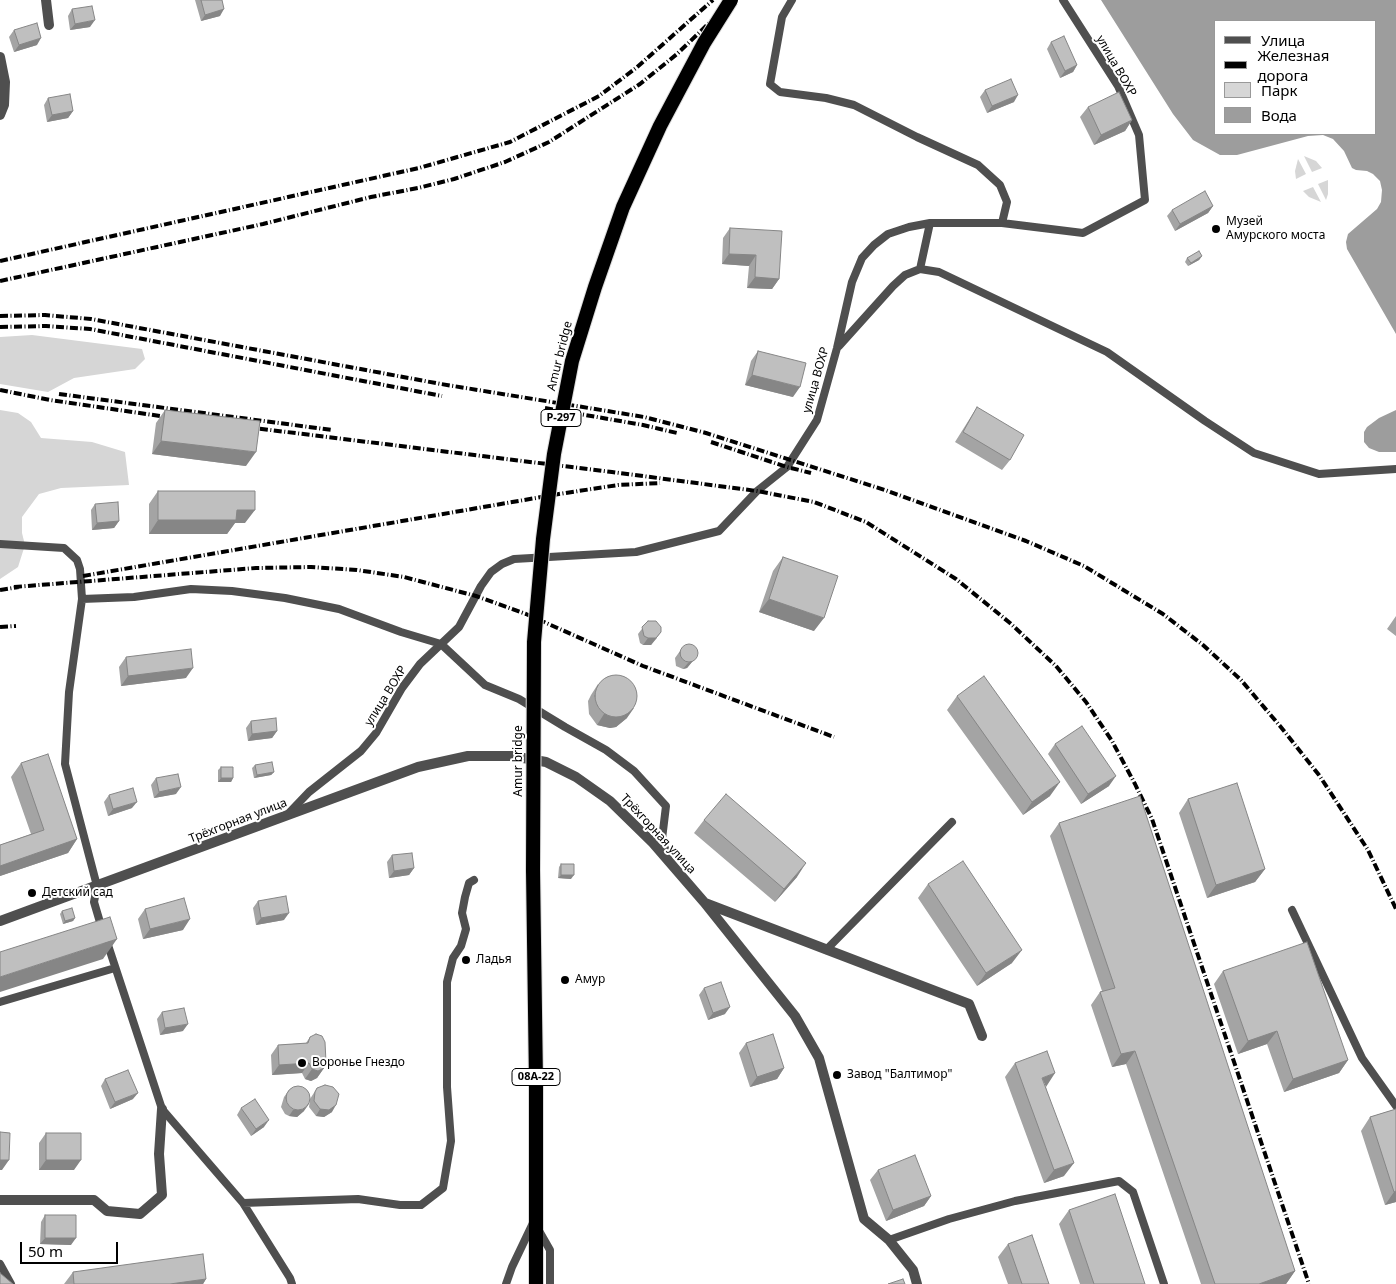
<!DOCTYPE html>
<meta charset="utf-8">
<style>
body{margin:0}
#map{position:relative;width:1396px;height:1284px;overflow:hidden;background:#fff;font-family:"Noto Sans",sans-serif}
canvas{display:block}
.legend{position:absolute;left:1214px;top:20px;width:162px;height:115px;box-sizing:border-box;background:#fff;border:1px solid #999;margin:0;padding:6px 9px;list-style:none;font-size:15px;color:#000}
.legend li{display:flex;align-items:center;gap:10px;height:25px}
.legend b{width:25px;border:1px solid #999}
.scale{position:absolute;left:20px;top:1242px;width:98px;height:22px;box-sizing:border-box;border:2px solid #000;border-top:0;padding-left:6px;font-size:15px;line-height:18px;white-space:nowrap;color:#000;-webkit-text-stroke:4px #fff;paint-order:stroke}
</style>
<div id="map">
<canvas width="1396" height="1284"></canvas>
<ul class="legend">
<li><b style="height:6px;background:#4f4f4f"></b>Улица</li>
<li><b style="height:6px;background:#000"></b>Железная дорога</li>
<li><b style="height:14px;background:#d6d6d6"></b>Парк</li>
<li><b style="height:14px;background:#9d9d9d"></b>Вода</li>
</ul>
<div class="scale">50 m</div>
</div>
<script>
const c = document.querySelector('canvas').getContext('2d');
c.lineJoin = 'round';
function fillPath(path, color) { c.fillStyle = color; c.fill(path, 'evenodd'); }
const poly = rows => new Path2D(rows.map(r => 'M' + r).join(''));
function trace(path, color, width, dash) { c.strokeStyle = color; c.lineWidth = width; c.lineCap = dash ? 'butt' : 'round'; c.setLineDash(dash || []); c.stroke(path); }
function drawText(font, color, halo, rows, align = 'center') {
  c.font = font + ' "Noto Sans",sans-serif'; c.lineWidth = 4; c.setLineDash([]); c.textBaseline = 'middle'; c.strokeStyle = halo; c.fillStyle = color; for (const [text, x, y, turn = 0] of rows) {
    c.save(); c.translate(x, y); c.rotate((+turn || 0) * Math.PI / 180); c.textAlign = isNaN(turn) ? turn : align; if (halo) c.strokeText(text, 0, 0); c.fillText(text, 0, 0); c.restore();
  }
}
fillPath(poly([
 [1304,156,1316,161,1322,168,1312,172],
 [1298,159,1306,174,1296,179,1295,171],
 [1328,180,1328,194,1326,200,1318,184],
 [1313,187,1321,202,1309,197,1303,191],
 [32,335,142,349,145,359,135,369,74,378,48,392,0,384,0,337],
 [0,410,18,413,31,422,41,438,92,442,125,452,129,485,61,488,39,494,22,517,22,533,25,545,18,567,0,579]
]), '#d6d6d6');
fillPath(poly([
 [1101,0,1396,0,1396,334,1347,249,1346,242,1348,234,1377,209,1381,202,1382,190,1380,181,1373,174,1367,171,1356,170,1352,168,1344,151,1333,139,1323,135,1308,136,1237,155,1220,155,1193,140,1173,114],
 [1375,21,1375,134,1215,134,1215,21],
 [1396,410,1396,452,1379,452,1369,448,1364,442,1364,432,1367,427,1379,418]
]), '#9d9d9d');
const trunk = poly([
 [533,870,536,1082,536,1284]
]);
trace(trunk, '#dbdbdb', 16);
trace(poly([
 [792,0,782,17,770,84,780,92,826,98,854,105,917,137,978,165,1000,185,1007,202,1002,223],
 [920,269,930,223],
 [839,346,893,286,905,275,920,269,939,272,1107,352,1205,421,1254,453,1319,474,1396,469],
 [0,544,64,548,77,560,80,569,82,599,69,692,65,764,97,886,94,902,102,929],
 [82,599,134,597,191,589,232,591,285,598,339,609,401,632,441,644,485,685,519,699,565,727,606,750,634,771,666,806,662,839,668,858],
 [288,814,309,792,361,751,376,733,402,688,420,664,459,627,481,586,491,572,502,564,514,559,636,552,719,531,757,491,787,467,817,420,837,348,852,282,862,258,874,245,888,234,909,227,930,223,1002,223,1083,233,1145,200,1139,135,1118,86,1063,0],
 [1292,910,1362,1058,1396,1106],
 [107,942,162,1109,243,1203,358,1199,400,1205,421,1205,443,1188,451,1141,447,1087,447,982,453,958,461,946,466,929,462,913,465,897,469,883,474,880],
 [826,950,952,822],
 [0,1002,115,968],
 [243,1203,290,1278,292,1284],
 [538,1229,550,1250,550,1284],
 [889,1240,949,1219,1015,1201,1119,1181,1133,1192,1164,1284],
 [0,1264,11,1284],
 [506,1284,512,1267,533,1223]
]), '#4f4f4f', 8);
trace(poly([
 [46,0,49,25],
 [0,57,5,82,4,105,0,115],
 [705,903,969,1004,982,1036],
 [0,921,418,767,468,756,512,756,546,762,576,777,610,801,653,843,704,902,795,1016,819,1058,864,1219,889,1240,913,1270,917,1284],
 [0,1200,94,1200,107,1211,140,1214,162,1195,159,1154,162,1109]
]), '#4f4f4f', 10);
trace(trunk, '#000', 14);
trace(poly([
 [0,261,419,168,510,142,599,96,636,68,713,0],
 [0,281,263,224,371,197,418,188,454,179,505,162,549,142,640,84,677,54,733,0],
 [0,316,45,315,91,319,441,384,644,417,706,433,885,490,1026,541,1084,566,1163,614,1203,645,1241,680,1280,726,1319,775,1368,850,1396,909],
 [0,327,46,326,90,329,442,396],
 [0,390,50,400,174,418],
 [59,394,332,430],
 [545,408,643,425,677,433],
 [246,427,612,472,757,491,814,502,866,522,956,579,1010,623,1056,666,1086,702,1112,741,1135,784,1152,819,1309,1284],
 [711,442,787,467,811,473],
 [83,576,559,494,618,485,660,483],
 [14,587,256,568,311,567,357,570,404,577,476,596,526,614,643,666,834,737],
 [0,590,19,587],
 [0,627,16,626]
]), '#000', 4, [8, 2.5, 1, 2.5]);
const trunkBridge = poly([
 [533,870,534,642,543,539,554,454,572,361,595,287,623,207,660,126,704,43,731,0]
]);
trace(trunkBridge, '#dbdbdb', 16, []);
trace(trunkBridge, '#000', 14);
fillPath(poly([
 [195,0,222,0,220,16,201,21],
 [72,9,90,27,70,30,68,16],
 [14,30,37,45,14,52,9,37],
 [1051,42,1077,65,1073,72,1060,78,1047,49],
 [985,90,1014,102,987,113,980,97],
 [48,98,73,111,68,118,47,122,44,105],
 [1088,107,1132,120,1125,131,1094,145,1080,117],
 [1213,206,1208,213,1175,231,1167,216,1172,210],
 [730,228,779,279,772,289,747,288,749,266,722,264,723,238],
 [1202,256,1199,260,1188,266,1185,262,1187,258],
 [758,351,793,397,745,385,751,361],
 [977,407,1010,460,1002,470,955,442],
 [165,410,246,466,152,454,156,423],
 [158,491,245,523,235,523,227,534,149,534,149,504],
 [95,504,119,521,114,528,92,530,91,510],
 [783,557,814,631,759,612,773,571],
 [1396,616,1396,636,1387,629],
 [648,621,657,638,651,645,643,645,640,643,638,634],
 [680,651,697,656,687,668,683,669,676,666,675,658],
 [126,657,186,678,121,686,119,667],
 [598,684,627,718,616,727,610,728,597,725,589,714,588,701,591,695],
 [957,696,1050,796,1023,815,947,710],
 [251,721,277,731,272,738,248,741,246,728],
 [1055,744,1109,786,1081,804,1048,754],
 [21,763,77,839,68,853,0,876,0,845,31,834,11,777],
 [255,765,274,772,271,775,254,778,252,768],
 [221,767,233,778,231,782,218,782,218,770],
 [156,778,176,794,154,798,151,785],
 [109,795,132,808,108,816,104,802],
 [1188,799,1265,869,1255,882,1207,898,1179,813],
 [704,820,797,877,775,902,694,833],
 [1059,823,1295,1271,1286,1284,1201,1284,1126,1064,1112,1067,1091,1005,1100,992,1102,991,1050,836],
 [392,855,414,868,409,875,389,878,387,862],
 [561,864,571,879,558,878,559,867],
 [928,884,1012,963,977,986,918,898],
 [258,901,284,920,256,925,253,908],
 [145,909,183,930,143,939,138,919],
 [62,911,75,918,73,921,63,924,60,914],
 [1223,971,1348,1060,1339,1073,1284,1092,1267,1044,1238,1054,1214,984],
 [704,988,725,1014,708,1020,699,995],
 [162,1012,183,1031,160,1035,157,1019],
 [310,1037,324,1068,317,1078,311,1081,305,1079,302,1073,272,1075,271,1055,278,1045,306,1043],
 [746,1043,784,1068,777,1079,750,1087,739,1053],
 [1015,1063,1046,1087,1064,1176,1044,1183,1005,1077],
 [105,1079,133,1099,110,1109,101,1086],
 [317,1088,332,1112,324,1117,316,1116,309,1107,310,1099],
 [289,1090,304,1111,297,1117,289,1116,285,1114,281,1107,284,1097],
 [241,1108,264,1127,251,1136,237,1115],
 [1396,1109,1396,1202,1385,1205,1361,1131,1370,1117],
 [46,1133,74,1170,39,1170,39,1143],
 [878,1170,931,1196,924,1206,886,1221,870,1180],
 [1069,1210,1145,1284,1080,1284,1059,1224],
 [45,1215,71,1245,40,1244,41,1222],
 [1008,1244,1049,1284,1008,1284,998,1257],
 [73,1272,206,1279,203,1284,64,1284]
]), '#a4a4a4');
fillPath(poly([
 [224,9,220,16,201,21,205,15],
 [95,20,90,27,70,30,75,24],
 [41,38,37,45,14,52,19,45],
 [1077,65,1073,72,1060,78,1065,71],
 [1018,95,1014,102,987,113,992,106],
 [73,111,68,118,47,122,52,115],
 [1132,120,1125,131,1094,145,1101,135],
 [1213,206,1208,213,1175,231,1180,224],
 [729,254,756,255,749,266,722,264],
 [1202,256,1199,260,1188,266,1191,263],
 [755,277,779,279,772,289,747,288],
 [752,375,800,387,793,397,745,385],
 [161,441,256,452,246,466,152,454],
 [237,510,255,510,245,523,235,523,227,534,149,534,158,520],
 [119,521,114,528,92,530,97,523],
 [769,599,824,618,814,631,759,612],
 [661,632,651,645,643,645,648,638],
 [697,656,687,668,683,669,688,663],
 [193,668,186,678,121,686,128,676],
 [634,708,627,718,616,727,610,728,597,725,604,714],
 [277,731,272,738,248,741,252,734],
 [274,772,271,775,254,778,257,775],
 [1116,776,1109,786,1081,804,1088,794],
 [221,778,233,778,231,782,218,782],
 [1060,782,1050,796,1023,815,1032,802],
 [181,787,176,794,154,798,159,792],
 [137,802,132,808,108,816,113,809],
 [77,839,68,853,0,876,0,866],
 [806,863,797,877,775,902,784,889],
 [414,868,409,875,389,878,394,871],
 [1265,869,1255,882,1207,898,1216,885],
 [561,875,574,875,571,879,558,878],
 [289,913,284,920,256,925,261,918],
 [75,918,73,921,63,924,65,921],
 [190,919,183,930,143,939,150,929],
 [117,939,103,959,0,992,0,977],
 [1022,950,1012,963,977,986,986,973],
 [730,1007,725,1014,708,1020,713,1013],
 [188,1024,183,1031,160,1035,165,1028],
 [1277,1031,1267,1044,1238,1054,1248,1041],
 [1135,1051,1126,1064,1112,1067,1121,1054],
 [1348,1060,1339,1073,1284,1092,1293,1079],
 [309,1063,302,1073,272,1075,279,1065],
 [324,1068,317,1078,311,1081,305,1079,312,1069],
 [784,1068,777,1079,750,1087,757,1077],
 [1055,1073,1046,1087,1042,1078],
 [138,1093,133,1099,110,1109,115,1102],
 [309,1104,304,1111,297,1117,289,1116,293,1110],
 [336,1105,332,1112,324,1117,316,1116,320,1109],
 [269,1120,264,1127,251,1136,256,1129],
 [0,1160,9,1160,2,1170,0,1170],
 [46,1160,81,1160,74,1170,39,1170],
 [1074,1163,1064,1176,1044,1183,1054,1170],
 [1396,1191,1396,1202,1385,1205,1394,1192],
 [931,1196,924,1206,886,1221,893,1210],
 [45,1238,76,1238,71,1245,40,1244],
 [1295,1271,1286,1284,1259,1284],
 [206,1279,203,1284,170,1284]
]), '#868686');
const building = poly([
 [201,0,222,0,224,9,205,15,201,0],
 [92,6,95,20,75,24,72,9,92,6],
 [37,23,41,38,19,45,14,30,37,23],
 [1064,36,1077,65,1065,71,1051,42,1064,36],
 [1011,79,1018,95,992,106,985,90,1011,79],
 [1119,92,1132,120,1101,135,1088,107,1119,92],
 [70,94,73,111,52,115,48,98,70,94],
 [1205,191,1213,206,1180,224,1172,210,1205,191],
 [730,228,782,231,779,279,755,277,756,255,729,254,730,228],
 [1199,251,1202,256,1191,263,1187,258,1199,251],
 [758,351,806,363,800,387,752,375,758,351],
 [977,407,1024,435,1010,460,963,432,977,407],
 [165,410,260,421,256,452,161,441,165,410],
 [158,491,255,491,255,510,237,510,236,520,158,520,158,491],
 [118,502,119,521,97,523,95,504,118,502],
 [783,557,838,576,824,618,769,599,783,557],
 [648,621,656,621,661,627,661,632,656,638,648,638,644,636,642,627,648,621],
 '680 653a9 9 0 1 1 18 0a9 9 0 1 1-18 0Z',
 [191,649,193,668,128,676,126,657,191,649],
 '595 696a21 21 0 1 1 42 0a21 21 0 1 1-42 0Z',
 [984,676,1060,782,1032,802,957,696,984,676],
 [276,718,277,731,252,734,251,721,276,718],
 [1082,726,1116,776,1088,794,1055,744,1082,726],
 [48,754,77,839,0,866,0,845,44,830,21,763,48,754],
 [272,762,274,772,257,775,255,765,272,762],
 [221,767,233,767,233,778,221,778,221,767],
 [178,774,181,787,159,792,156,778,178,774],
 [1237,783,1265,869,1216,885,1188,799,1237,783],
 [133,788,137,802,113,809,109,795,133,788],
 [726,794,806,863,784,889,704,820,726,794],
 [1140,796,1295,1271,1259,1284,1215,1284,1135,1051,1121,1054,1100,992,1115,988,1059,823,1140,796],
 [412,853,414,868,394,871,392,855,412,853],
 [963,861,1022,950,986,973,928,884,963,861],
 [561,864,574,864,574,875,561,875,561,864],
 [286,896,289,913,261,918,258,901,286,896],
 [184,898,190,919,150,929,145,909,184,898],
 [72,908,75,918,65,921,62,911,72,908],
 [110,917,117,939,0,977,0,952,110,917],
 [1307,942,1348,1060,1293,1079,1277,1031,1248,1041,1223,971,1307,942],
 [721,982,730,1007,713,1013,704,988,721,982],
 [184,1008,188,1024,165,1028,162,1012,184,1008],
 [316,1034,322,1036,325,1042,326,1062,324,1068,318,1071,312,1069,309,1063,279,1065,278,1045,308,1043,310,1037,316,1034],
 [773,1034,784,1068,757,1077,746,1043,773,1034],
 [1047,1051,1055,1073,1042,1078,1074,1163,1054,1170,1015,1063,1047,1051],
 [128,1070,138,1093,115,1102,105,1079,128,1070],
 [325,1085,333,1087,339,1094,336,1105,329,1110,320,1109,314,1101,315,1092,317,1088,325,1085],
 '286 1098a12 12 0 1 1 24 0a12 12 0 1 1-24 0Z',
 [255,1099,269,1120,256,1129,241,1108,255,1099],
 [1396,1109,1396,1191,1394,1192,1370,1117,1396,1109],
 [0,1132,10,1133,9,1160,0,1160,0,1132],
 [46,1133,81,1133,81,1160,46,1160,46,1133],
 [915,1155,931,1196,893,1210,878,1170,915,1155],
 [1115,1194,1145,1284,1094,1284,1069,1210,1115,1194],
 [45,1215,76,1215,76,1238,45,1238,45,1215],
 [1032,1235,1049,1284,1022,1284,1008,1244,1032,1235],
 [203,1254,206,1279,170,1284,74,1284,73,1272,203,1254],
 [0,1273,13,1284,0,1284,0,1273],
 [903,1279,905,1284,888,1284,903,1279]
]);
fillPath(building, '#bfbfbf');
trace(building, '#868686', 1);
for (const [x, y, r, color] of [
 [1216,229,5,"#000"],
 [32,893,5,"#000"],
 [466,960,5,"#000"],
 [565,980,5,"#000"],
 [302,1063,5,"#000"],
 [837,1075,5,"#000"]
]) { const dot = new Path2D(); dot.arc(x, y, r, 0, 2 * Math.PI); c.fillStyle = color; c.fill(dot); trace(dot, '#fff', 2); }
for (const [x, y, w] of [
 [561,418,40],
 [536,1077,48]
]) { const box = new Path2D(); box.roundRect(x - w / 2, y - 8.5, w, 17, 4); c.fillStyle = '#fff'; c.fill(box); trace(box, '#000', 1); }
drawText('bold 11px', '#000', null, [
 ["Р-297",561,418],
 ["08А-22",536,1077]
]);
drawText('12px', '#000', '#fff', [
 ["улица ВОХР",1116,66,60],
 ["Amur bridge",560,356,-76],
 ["улица ВОХР",816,380,-74],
 ["улица ВОХР",386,696,-58],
 ["Amur bridge",519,761,-90],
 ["Трёхгорная улица",238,821,-21],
 ["Трёхгорная улица",658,834,47]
]);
drawText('12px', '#000', '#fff', [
 ["Музей",1226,222],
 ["Амурского моста",1226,236],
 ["Детский сад",42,893],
 ["Ладья",476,960],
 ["Амур",575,980],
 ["Воронье Гнездо",312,1063],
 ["Завод \"Балтимор\"",847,1075]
], 'left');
</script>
